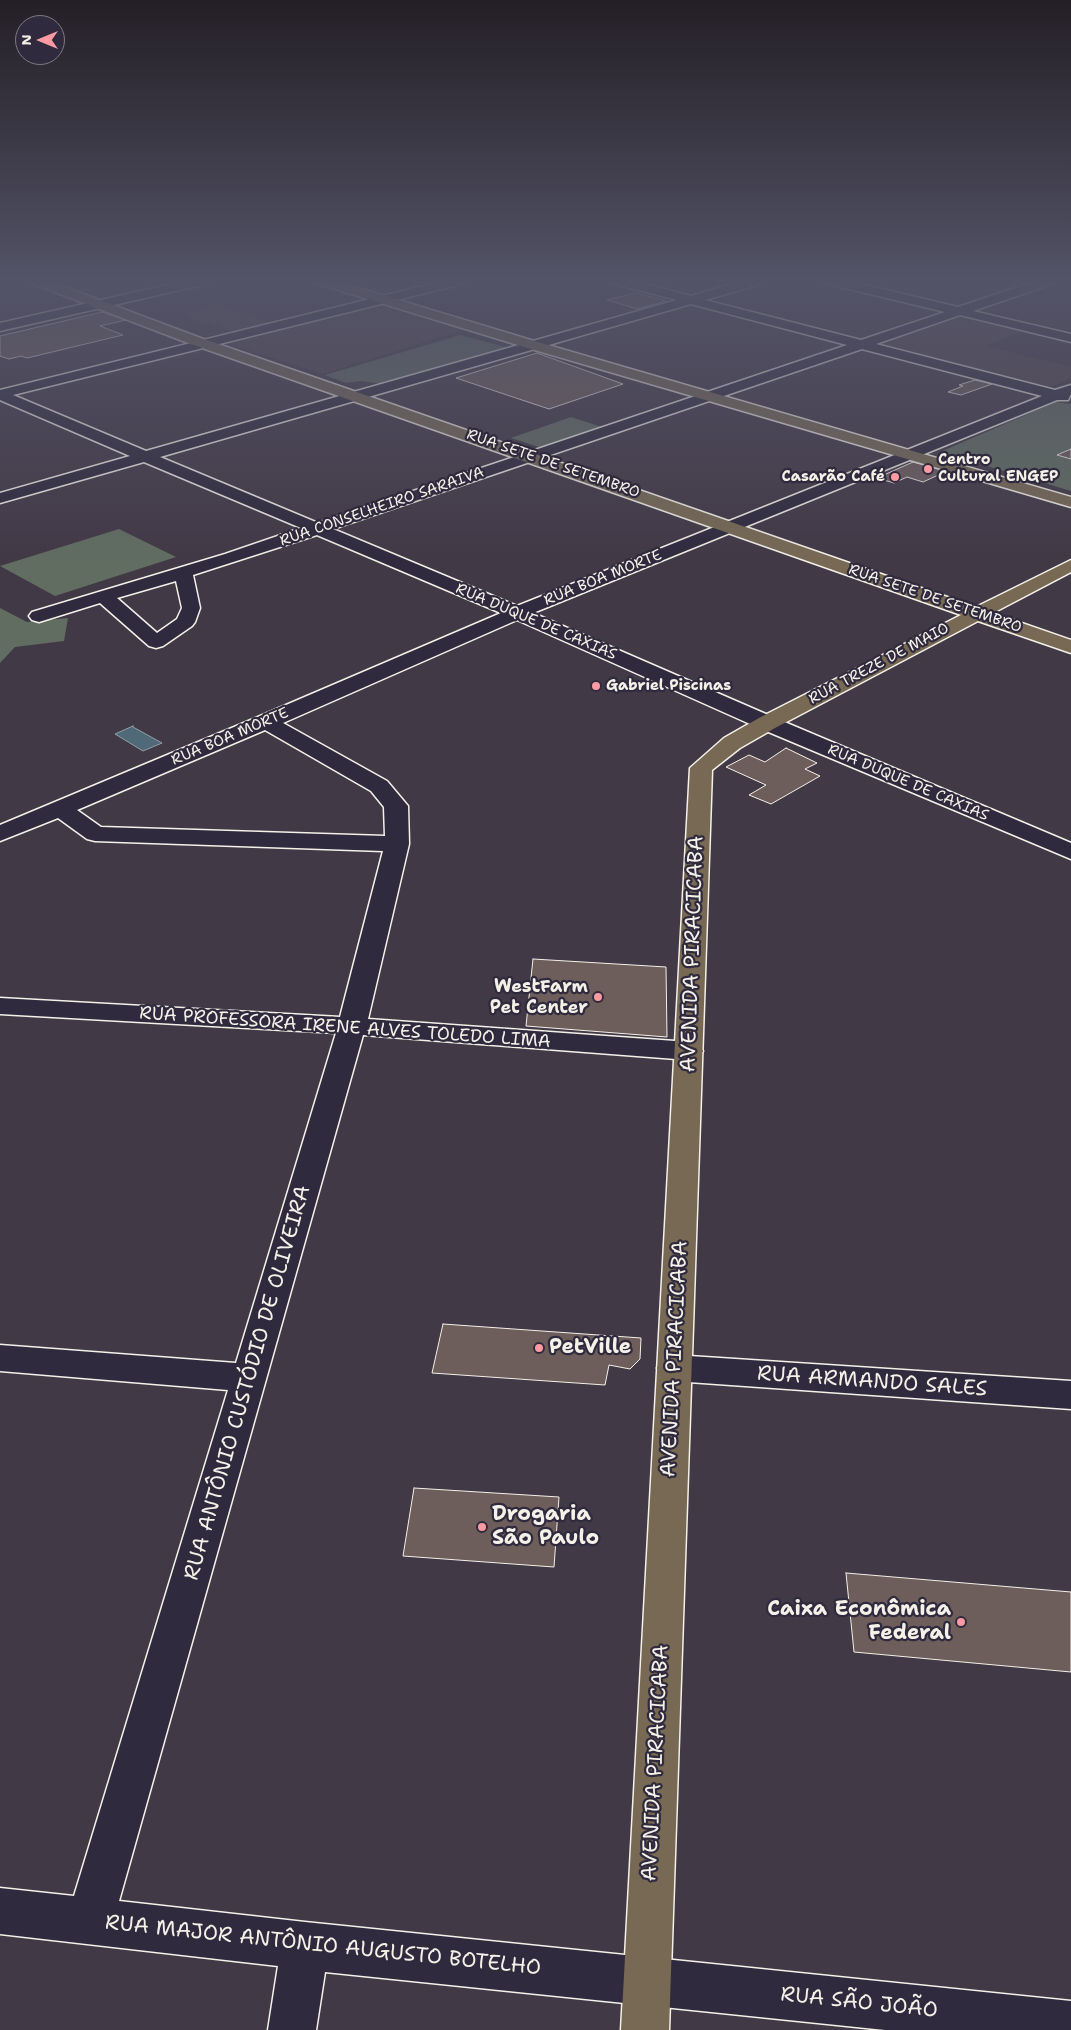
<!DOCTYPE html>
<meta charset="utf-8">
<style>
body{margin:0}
#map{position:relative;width:1071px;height:2030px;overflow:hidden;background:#423946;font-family:"Shantell Sans",sans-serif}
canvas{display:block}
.north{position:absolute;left:15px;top:15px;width:50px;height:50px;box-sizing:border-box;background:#2f2a3d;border:1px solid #7e7a81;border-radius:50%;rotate:270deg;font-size:14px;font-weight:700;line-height:20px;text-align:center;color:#f4f1e8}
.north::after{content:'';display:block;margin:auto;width:18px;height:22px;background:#ff9aa2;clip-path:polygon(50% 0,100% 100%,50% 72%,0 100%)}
</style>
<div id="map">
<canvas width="1071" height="2030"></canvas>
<div class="north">N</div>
</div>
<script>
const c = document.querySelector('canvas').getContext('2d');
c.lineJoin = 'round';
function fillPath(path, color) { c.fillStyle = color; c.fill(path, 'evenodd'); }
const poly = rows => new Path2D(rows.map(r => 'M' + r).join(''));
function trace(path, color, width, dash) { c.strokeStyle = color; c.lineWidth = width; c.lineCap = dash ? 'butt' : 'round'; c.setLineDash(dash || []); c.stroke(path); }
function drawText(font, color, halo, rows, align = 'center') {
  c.font = font + ' "Shantell Sans",sans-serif'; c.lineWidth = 4.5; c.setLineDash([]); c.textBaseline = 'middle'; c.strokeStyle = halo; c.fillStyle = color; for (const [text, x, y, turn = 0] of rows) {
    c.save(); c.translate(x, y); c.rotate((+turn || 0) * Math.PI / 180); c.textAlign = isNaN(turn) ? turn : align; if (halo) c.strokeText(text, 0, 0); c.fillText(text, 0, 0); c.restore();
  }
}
fillPath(poly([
 [217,304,272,323,234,332,179,314],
 [382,305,466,329,323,374,222,342],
 [961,315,1022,329,1024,331,985,346,1071,367,1071,379,1053,386,1047,386,882,345,880,342,956,316]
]), '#4f444c');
fillPath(poly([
 [460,335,510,348,384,384,361,381,346,383,325,375],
 [1056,402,1071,404,1071,491,940,452],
 [571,417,602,427,542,448,511,438],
 [119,529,176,557,55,596,0,566],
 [0,608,27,622,68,618,64,641,15,647,0,663]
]), '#616d61');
const water = poly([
 [133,726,133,727,162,743,143,751,115,734,133,726]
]);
fillPath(water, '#506979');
trace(water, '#929fa5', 1);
const building = poly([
 [636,293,666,301,637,309,607,300,636,293],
 [102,312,126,320,100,326,123,335,27,358,21,356,9,359,0,356,0,336,102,312],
 [537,353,623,384,549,409,456,378,537,353],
 [975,380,992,384,961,395,948,392,963,386,959,385,975,380],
 [1071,449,1071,459,1057,455,1071,449],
 [913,462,947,471,923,482,907,477,894,483,877,478,913,462],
 [786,748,817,763,805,769,820,776,771,804,749,795,766,785,726,767,749,755,765,762,786,748],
 [533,959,666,967,667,1037,526,1026,533,959],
 [443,1324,641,1338,640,1359,630,1369,609,1365,605,1385,432,1373,443,1324],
 [414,1488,559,1497,554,1567,403,1556,414,1488],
 [846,1573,1071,1592,1071,1672,854,1652,846,1573]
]);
fillPath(building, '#6d5d5b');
trace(building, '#f4f1e8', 1);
const minor = poly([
 [189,280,212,280,206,284,0,331,0,323,189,280],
 [447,280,468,280,466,283,13,395,146,451,677,300,611,283,609,280,630,280,691,296,746,280,766,280,764,283,705,300,861,340,945,312,824,283,822,280,844,280,958,307,1039,280,1057,280,1055,283,973,311,1071,334,1071,342,960,315,876,344,1055,390,1071,385,1071,394,1068,400,1057,400,533,613,775,718,1071,843,1071,859,759,728,517,620,283,723,387,781,408,806,409,844,368,1019,689,1042,699,1045,703,1051,699,1057,689,1060,363,1035,119,1901,305,1922,1071,2001,1071,2030,885,2030,325,1972,316,2030,268,2030,278,1966,0,1934,0,1888,74,1896,228,1390,0,1371,0,1345,236,1363,336,1033,0,1014,0,998,340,1017,383,851,95,841,87,839,58,818,0,841,0,825,258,717,501,613,317,535,193,575,200,608,195,622,192,626,163,646,156,648,149,646,100,603,39,622,32,620,29,616,32,612,225,554,301,528,144,462,0,503,0,493,130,456,0,400,0,390,447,280],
 [691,304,847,345,318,523,160,457,691,304],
 [862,349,1042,396,517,606,333,529,862,349],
 [176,581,182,608,177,619,157,633,117,598,176,581],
 [265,730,371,791,384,807,385,836,101,827,77,810,265,730],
 [674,1355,1071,1381,1071,1409,674,1381,662,1377,657,1368,662,1359,674,1355]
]);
const major = poly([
 [29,280,46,280,198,337,976,607,1071,560,1071,572,993,613,1071,640,1071,653,978,621,775,728,740,748,712,770,669,2030,621,2030,690,768,724,738,759,718,961,615,188,343,31,283,29,280],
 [313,280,332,280,531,340,1071,497,1071,507,521,346,315,283,313,280]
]);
trace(minor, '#f4f1e8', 3);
trace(major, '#f4f1e8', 3);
fillPath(minor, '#2f2a3d');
fillPath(major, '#776954');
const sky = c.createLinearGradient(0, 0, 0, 564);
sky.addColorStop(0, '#241f26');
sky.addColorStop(0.5, '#545468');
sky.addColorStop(1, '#54546800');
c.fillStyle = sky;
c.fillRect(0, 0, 1071, 564);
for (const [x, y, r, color] of [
 [928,469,5,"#ff9aa2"],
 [895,477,5,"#ff9aa2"],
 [596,686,5,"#ff9aa2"],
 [598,997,5,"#ff9aa2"],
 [539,1348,5,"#ff9aa2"],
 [482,1527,5,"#ff9aa2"],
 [961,1622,5,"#ff9aa2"]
]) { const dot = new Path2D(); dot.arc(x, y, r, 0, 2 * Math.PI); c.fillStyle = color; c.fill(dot); trace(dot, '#2f2a3d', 2); }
drawText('bold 15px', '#f4f1e8', '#2f2a3d', [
 ["Centro",938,460],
 ["Cultural ENGEP",938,477],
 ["Casarão Café",885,477,"right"],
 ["Gabriel Piscinas",606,686]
], 'left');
drawText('15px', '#f4f1e8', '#2f2a3d', [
 ["RUA SETE DE SETEMBRO",553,464,19],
 ["RUA CONSELHEIRO SARAIVA",382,507,-19],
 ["RUA BOA MORTE",603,578,-22],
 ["RUA SETE DE SETEMBRO",935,599,19],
 ["RUA DUQUE DE CAXIAS",536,622,23],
 ["RUA TREZE DE MAIO",879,664,-28],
 ["RUA BOA MORTE",230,737,-23],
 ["RUA DUQUE DE CAXIAS",908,783,23]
]);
drawText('bold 18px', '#f4f1e8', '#2f2a3d', [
 ["WestFarm",588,987],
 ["Pet Center",588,1008]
], 'right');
drawText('18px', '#f4f1e8', '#2f2a3d', [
 ["RUA PROFESSORA IRENE ALVES TOLEDO LIMA",345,1028,4]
]);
drawText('21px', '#f4f1e8', '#2f2a3d', [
 ["AVENIDA PIRACICABA",693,954,-88],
 ["AVENIDA PIRACICABA",675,1359,-87],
 ["RUA ARMANDO SALES",872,1382,4],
 ["RUA ANTÔNIO CUSTÓDIO DE OLIVEIRA",248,1383,-74],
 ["AVENIDA PIRACICABA",656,1763,-87],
 ["RUA MAJOR ANTÔNIO AUGUSTO BOTELHO",323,1946,6],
 ["RUA SÃO JOÃO",859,2003,6]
]);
drawText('bold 21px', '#f4f1e8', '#2f2a3d', [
 ["PetVille",549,1348],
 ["Drogaria",492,1515],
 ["São Paulo",492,1539],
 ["Caixa Econômica",951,1610,"right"],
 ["Federal",951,1634,"right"]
], 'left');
</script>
